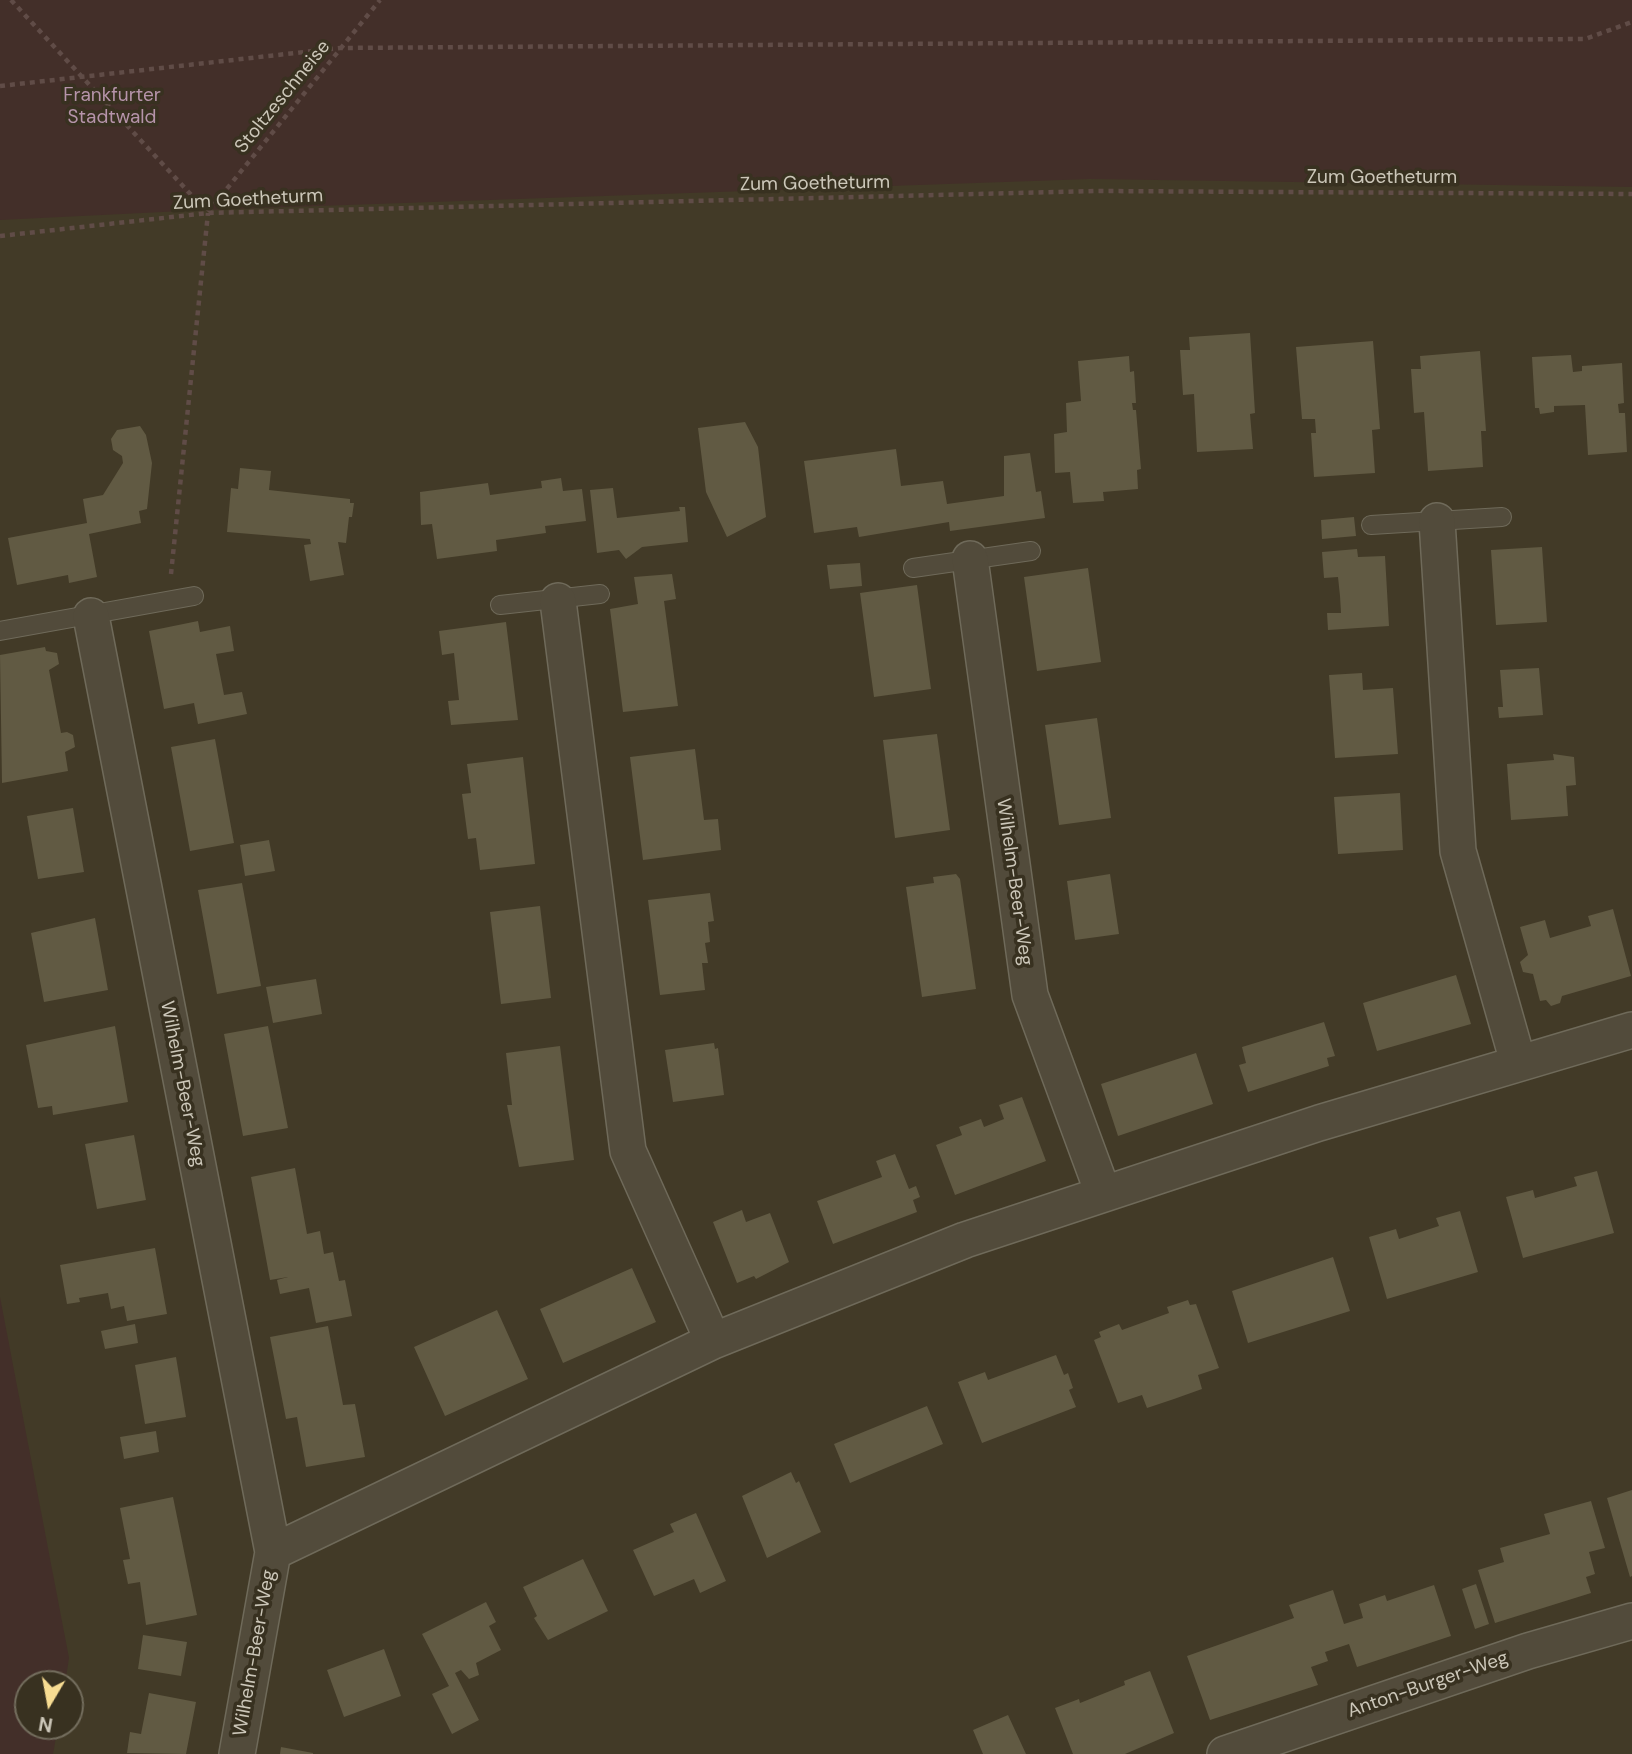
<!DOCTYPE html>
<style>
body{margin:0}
#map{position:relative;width:1632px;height:1754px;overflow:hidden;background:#423a27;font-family:"DM Sans",sans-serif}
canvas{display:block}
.north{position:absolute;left:14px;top:1670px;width:70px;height:70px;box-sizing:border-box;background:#383120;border:2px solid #736d5d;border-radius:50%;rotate:190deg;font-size:19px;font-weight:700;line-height:28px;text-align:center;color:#ccc7b9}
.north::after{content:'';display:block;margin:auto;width:24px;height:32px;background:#f7dc92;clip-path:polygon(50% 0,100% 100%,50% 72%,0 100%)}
</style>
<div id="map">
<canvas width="1632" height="1754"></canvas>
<div class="north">N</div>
</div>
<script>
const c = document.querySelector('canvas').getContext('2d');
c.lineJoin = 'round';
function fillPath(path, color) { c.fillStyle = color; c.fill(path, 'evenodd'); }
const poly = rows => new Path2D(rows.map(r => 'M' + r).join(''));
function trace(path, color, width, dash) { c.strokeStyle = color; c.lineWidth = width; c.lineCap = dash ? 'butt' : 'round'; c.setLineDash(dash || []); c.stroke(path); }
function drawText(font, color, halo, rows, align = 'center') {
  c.font = font + ' "DM Sans",sans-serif'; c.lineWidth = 7; c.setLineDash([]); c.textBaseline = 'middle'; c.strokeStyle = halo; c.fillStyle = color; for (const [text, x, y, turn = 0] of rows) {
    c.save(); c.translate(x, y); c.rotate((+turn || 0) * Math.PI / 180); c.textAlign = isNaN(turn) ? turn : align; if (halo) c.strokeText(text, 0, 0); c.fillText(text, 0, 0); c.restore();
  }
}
fillPath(poly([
 [0,0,1632,0,1632,187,1090,179,203,210,0,220],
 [0,1297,69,1658,65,1684,28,1684,28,1726,58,1726,53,1754,0,1754]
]), '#432f29');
fillPath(poly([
 [1250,333,1255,413,1250,414,1253,449,1197,452,1194,394,1183,395,1180,350,1190,350,1189,337],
 [1373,341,1380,429,1372,430,1375,473,1314,477,1311,433,1316,433,1315,419,1302,419,1296,347],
 [1480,351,1486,431,1481,431,1483,467,1428,471,1424,412,1414,413,1411,369,1421,369,1420,356],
 [1571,355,1573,372,1582,371,1582,366,1622,363,1624,403,1618,404,1619,413,1625,413,1627,452,1588,455,1585,405,1554,406,1554,412,1540,414,1539,408,1535,408,1532,357],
 [1129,356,1130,372,1134,371,1136,403,1132,403,1133,410,1136,410,1141,469,1137,470,1138,489,1103,492,1104,501,1073,503,1070,472,1055,473,1054,434,1067,432,1066,403,1081,401,1078,361],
 [745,422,758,447,766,517,727,537,706,492,698,428],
 [140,426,146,435,152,463,147,509,139,511,141,523,89,534,97,577,69,583,68,575,17,585,8,538,87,523,83,499,103,495,123,463,122,456,113,450,111,439,117,430],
 [896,449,901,486,943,481,947,504,1004,496,1004,456,1030,453,1036,492,1041,491,1045,518,950,531,949,522,859,537,857,527,814,533,804,461],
 [240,468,271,471,269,490,350,499,350,503,354,503,352,517,349,517,346,543,338,542,344,575,310,581,304,545,311,544,310,539,227,532,231,488,238,489],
 [561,478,563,491,582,489,586,521,545,526,546,533,496,540,497,551,437,559,432,524,421,525,420,492,488,483,490,495,542,488,541,481],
 [613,488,617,518,680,511,679,507,685,507,688,542,642,547,626,559,619,550,597,553,590,490],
 [1354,517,1356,536,1322,539,1321,520],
 [1542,547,1547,622,1496,625,1491,550],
 [1357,549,1358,557,1385,556,1389,626,1328,630,1327,613,1341,613,1340,596,1338,577,1324,578,1322,552],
 [860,563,862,586,830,589,827,565],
 [1088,568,1101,662,1037,671,1024,577],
 [672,574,676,599,664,601,678,706,623,712,610,609,638,604,634,577],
 [917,585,931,689,874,697,860,593],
 [198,621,200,632,230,626,234,651,216,654,224,695,242,692,247,714,198,724,194,703,164,709,149,631],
 [506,622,518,720,451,725,448,701,459,700,454,653,442,655,439,631],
 [45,647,46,651,57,653,59,664,49,670,61,733,67,732,73,735,75,747,65,752,68,771,2,783,0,655],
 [1539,668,1543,715,1499,718,1498,707,1503,707,1500,670],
 [1362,673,1363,690,1393,688,1398,754,1335,758,1329,675],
 [1097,718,1111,818,1059,825,1045,725],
 [937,734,950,830,895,838,883,740],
 [215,739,234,843,190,851,171,747],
 [695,749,704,820,718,819,721,850,643,860,630,757],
 [1553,754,1574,757,1576,785,1566,786,1568,816,1511,820,1507,764,1554,760],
 [523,757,535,864,480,870,476,838,468,839,462,794,471,793,467,764],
 [1400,793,1403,850,1338,854,1334,797],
 [73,808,84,872,38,879,27,816],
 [269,840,275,871,245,876,240,845],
 [956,874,960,879,976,989,922,997,906,887,934,883,933,877],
 [1110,874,1119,934,1075,940,1067,881],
 [242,883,261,986,217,994,198,890],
 [710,893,714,921,708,922,710,942,705,943,708,963,702,963,705,990,660,995,648,900],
 [540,906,551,998,501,1004,490,912],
 [1613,909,1631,976,1562,996,1560,1003,1551,1006,1546,1000,1540,1001,1533,974,1523,972,1520,962,1528,955,1520,927,1545,920,1550,938,1591,926,1588,916],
 [95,918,108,990,44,1002,31,933],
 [1456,975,1471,1024,1377,1051,1363,1003],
 [316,979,322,1014,273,1023,266,987],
 [1324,1022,1335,1056,1327,1058,1329,1066,1248,1092,1239,1065,1246,1063,1242,1047],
 [115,1026,128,1102,53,1115,52,1106,38,1108,26,1045],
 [268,1026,288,1128,243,1136,224,1034],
 [714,1043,715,1049,718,1048,724,1095,673,1102,665,1050],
 [560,1046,574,1160,519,1167,507,1105,512,1105,506,1053],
 [1196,1053,1213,1104,1118,1136,1101,1084],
 [1022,1097,1046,1161,955,1195,936,1145,962,1135,959,1127,981,1119,984,1127,1004,1119,999,1105],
 [134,1135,146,1200,97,1209,85,1144],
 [895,1154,909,1189,916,1186,920,1197,913,1200,917,1212,833,1244,817,1201,882,1177,876,1161],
 [295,1168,307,1234,320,1231,324,1254,333,1252,339,1281,345,1280,352,1316,316,1323,309,1288,280,1294,277,1280,288,1277,270,1280,251,1177],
 [1597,1171,1614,1233,1523,1258,1506,1197,1533,1190,1535,1198,1577,1186,1574,1177],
 [742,1210,746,1222,770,1213,789,1262,756,1279,754,1276,737,1283,713,1222],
 [1460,1211,1478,1272,1387,1299,1369,1237,1396,1229,1399,1239,1439,1226,1436,1218],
 [155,1248,167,1314,127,1321,124,1306,111,1309,108,1293,79,1298,80,1302,67,1304,60,1265],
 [1333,1257,1350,1311,1248,1343,1232,1291],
 [632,1268,656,1322,563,1363,540,1309],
 [1188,1300,1190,1305,1196,1304,1219,1368,1198,1375,1202,1389,1174,1399,1147,1408,1142,1395,1118,1403,1094,1340,1101,1337,1099,1332,1119,1324,1122,1330,1169,1313,1167,1307],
 [497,1310,528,1379,445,1416,414,1347],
 [135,1324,138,1343,105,1349,101,1331],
 [328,1326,343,1405,355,1404,365,1457,306,1467,297,1417,286,1419,270,1337],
 [1056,1355,1064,1375,1068,1373,1073,1388,1069,1390,1076,1407,982,1443,958,1382,985,1372,988,1380],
 [176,1357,186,1417,145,1424,135,1365],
 [927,1406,943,1444,850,1483,834,1444],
 [156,1431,159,1452,124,1459,120,1437],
 [791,1472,796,1483,799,1481,821,1532,767,1558,742,1496],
 [1632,1490,1632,1576,1630,1577,1607,1498],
 [173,1497,197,1615,146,1625,140,1582,128,1584,123,1560,130,1559,120,1508],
 [1591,1501,1605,1548,1589,1552,1595,1574,1586,1577,1591,1593,1495,1623,1478,1570,1504,1562,1500,1548,1550,1534,1544,1514],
 [696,1513,726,1581,700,1593,694,1579,654,1596,633,1550,674,1532,670,1524],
 [583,1559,608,1611,548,1640,534,1618,537,1616,523,1587],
 [1476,1584,1489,1624,1475,1629,1462,1589],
 [1434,1585,1451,1636,1357,1667,1349,1644,1325,1652,1328,1661,1311,1667,1318,1685,1210,1720,1187,1656,1294,1618,1289,1605,1333,1590,1344,1624,1363,1618,1359,1604,1385,1595,1387,1601],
 [486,1602,496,1622,489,1626,501,1650,476,1663,479,1675,469,1679,461,1670,455,1673,479,1720,452,1734,432,1694,449,1686,422,1634],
 [143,1635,187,1642,181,1676,138,1669],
 [384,1649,401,1696,344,1717,327,1670],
 [1150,1671,1174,1733,1125,1754,1073,1754,1055,1708,1079,1699,1080,1703,1125,1685,1124,1681],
 [149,1693,196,1702,186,1754,127,1753,130,1732,141,1734],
 [1008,1715,1026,1754,983,1754,973,1730],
 [281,1747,313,1753,313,1754,280,1754]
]), '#615a43');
const service = poly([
 [1371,525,1502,517],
 [913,568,1031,551],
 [500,605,600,594],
 [0,631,194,596]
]);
const minor = poly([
 [1437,521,1458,851,1518,1062],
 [970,559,1030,995,1103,1193],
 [558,601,628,1151,713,1341],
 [91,616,273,1552,237,1754],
 [273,1552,713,1341,965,1240,1319,1123,1632,1030],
 [1225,1754,1528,1651,1632,1621]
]);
trace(service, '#6f6a5a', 20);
trace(minor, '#6f6a5a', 38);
trace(poly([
 [11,0,207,212],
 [0,86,340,48,1585,39,1632,22],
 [208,212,380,0],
 [0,236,208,213,1097,191,1632,194],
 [171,574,208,213]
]), '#604c47', 4.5, [5, 5]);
trace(service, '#524b3b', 18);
trace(minor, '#524b3b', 35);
drawText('19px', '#b694aa', '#383120', [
 ["Frankfurter",112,96],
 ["Stadtwald",112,118]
]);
drawText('19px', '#ccc7b9', '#383120', [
 ["Stoltzeschneise",283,97,-51],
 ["Zum Goetheturm",1382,178],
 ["Zum Goetheturm",815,184,-1],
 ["Zum Goetheturm",248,200,-3],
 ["Wilhelm-Beer-Weg",1014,882,82],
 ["Wilhelm-Beer-Weg",182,1084,79],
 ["Wilhelm-Beer-Weg",255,1653,-80],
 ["Anton-Burger-Weg",1428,1685,-19]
]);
</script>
